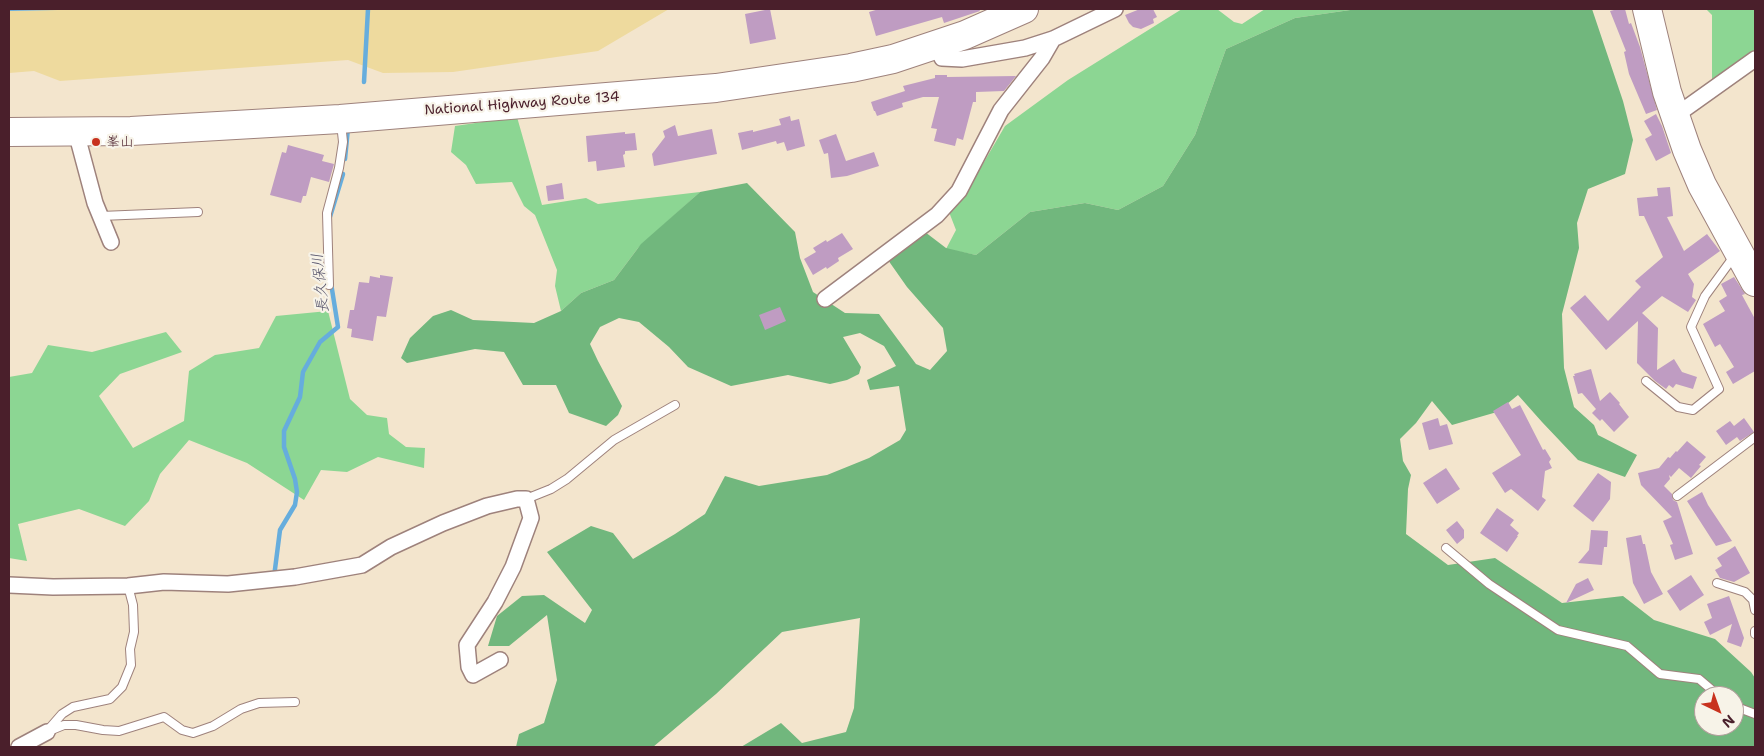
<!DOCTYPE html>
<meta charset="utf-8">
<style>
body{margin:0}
#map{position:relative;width:1764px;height:756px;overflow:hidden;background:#f3e5cd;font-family:"Shantell Sans",sans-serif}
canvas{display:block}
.frame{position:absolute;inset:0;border:10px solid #4a1f2b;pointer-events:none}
.north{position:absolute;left:1694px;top:686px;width:50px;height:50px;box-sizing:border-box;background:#f7f3e8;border:1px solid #b29e9c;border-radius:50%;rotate:138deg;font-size:14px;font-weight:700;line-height:20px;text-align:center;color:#4a1f2b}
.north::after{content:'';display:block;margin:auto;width:18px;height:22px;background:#c8321e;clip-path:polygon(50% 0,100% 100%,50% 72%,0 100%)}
</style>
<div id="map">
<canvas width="1764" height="756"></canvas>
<div class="frame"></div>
<div class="north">N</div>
</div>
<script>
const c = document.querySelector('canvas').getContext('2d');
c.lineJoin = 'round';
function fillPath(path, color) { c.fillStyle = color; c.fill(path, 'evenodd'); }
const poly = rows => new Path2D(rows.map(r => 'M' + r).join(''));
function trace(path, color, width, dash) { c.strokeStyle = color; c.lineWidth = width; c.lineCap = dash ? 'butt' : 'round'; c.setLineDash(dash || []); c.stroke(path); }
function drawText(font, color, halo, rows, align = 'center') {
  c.font = font + ' "Shantell Sans","Klee One",sans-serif'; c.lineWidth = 4.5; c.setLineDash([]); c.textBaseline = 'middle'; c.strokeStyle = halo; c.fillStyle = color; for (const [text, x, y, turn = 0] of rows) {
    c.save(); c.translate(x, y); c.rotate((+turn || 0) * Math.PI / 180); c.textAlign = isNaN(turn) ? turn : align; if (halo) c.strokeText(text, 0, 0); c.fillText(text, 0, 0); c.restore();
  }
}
fillPath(poly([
 [1182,9,1217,9,1234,22,1242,24,1265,9,1357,9,1295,18,1226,49,1195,135,1163,186,1118,210,1085,203,1030,212,976,255,946,249,956,230,949,212,977,174,1005,126,1068,80],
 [1706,9,1755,9,1755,51,1712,81,1712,15],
 [517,117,542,205,586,198,598,204,700,192,638,248,614,280,581,293,561,311,555,286,557,270,535,215,524,206,512,182,476,184,466,165,451,152,455,126],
 [328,311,350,399,367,415,387,418,389,434,406,447,425,448,424,468,378,457,347,472,321,470,304,500,247,463,189,440,160,474,149,501,125,526,79,509,18,524,27,561,9,558,9,377,32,373,48,345,92,352,166,332,182,352,120,374,99,396,133,448,184,421,189,371,215,355,259,348,276,316]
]), '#8cd693');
fillPath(poly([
 [1357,9,1592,9,1623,101,1633,140,1625,174,1588,189,1577,223,1579,248,1562,314,1564,368,1574,407,1594,425,1598,435,1637,455,1625,477,1578,460,1542,422,1518,395,1497,412,1452,425,1432,401,1416,423,1400,439,1403,461,1411,475,1408,489,1406,534,1448,565,1495,558,1562,603,1623,596,1654,620,1715,639,1751,672,1755,678,1755,747,741,747,781,723,802,743,846,732,854,708,860,618,782,632,716,694,653,747,516,747,519,734,544,723,557,680,547,615,509,646,488,646,497,616,522,596,544,595,585,623,592,610,547,552,591,526,613,533,633,559,675,534,705,514,725,476,759,486,827,475,869,458,900,440,906,430,899,386,870,390,867,380,896,366,884,346,860,333,843,337,861,367,859,374,847,380,830,384,788,375,731,386,688,367,669,347,639,322,619,318,600,327,590,344,598,361,622,406,618,415,606,426,569,413,556,385,523,385,504,352,475,349,407,363,401,358,410,338,433,316,451,310,473,320,534,323,561,311,581,293,614,280,641,244,700,192,747,183,795,232,800,258,813,292,845,313,879,314,916,364,930,370,947,351,943,328,907,287,888,260,925,232,946,248,976,255,1030,212,1085,203,1118,210,1163,186,1195,135,1226,49,1295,18],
 [1704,696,1734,696,1734,726,1704,726]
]), '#71b77d');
fillPath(poly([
 [80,9,669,9,598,51,453,72,383,73,348,60,60,81,34,71,9,73,9,11]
]), '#eeda9e');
fillPath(poly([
 [9,9,106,9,9,11]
]), '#66addd');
trace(poly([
 [364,82,368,9],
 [345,159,348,128],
 [329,220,343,174],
 [274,577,280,530,295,505,297,492,295,479,284,447,284,431,300,397,303,372,320,342,338,327,331,283]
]), '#66addd', 4.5);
fillPath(poly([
 [770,9,776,39,750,44,745,14],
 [879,9,979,9,980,11,944,23,942,17,876,36,869,12],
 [1140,9,1153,9,1157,17,1153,19,1154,23,1141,29,1133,27,1129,23,1125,15],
 [1618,9,1625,9,1629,24,1631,23,1640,47,1657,110,1646,114,1629,74,1624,52,1626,51,1610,11],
 [935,75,947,75,947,77,1016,76,1004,91,976,92,976,102,973,102,963,140,957,138,955,146,934,141,937,129,931,128,939,97,923,97,902,103,903,107,877,116,875,111,874,111,871,102,905,91,903,86,935,78],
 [1656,114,1662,126,1671,153,1656,161,1645,139,1652,135,1644,121],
 [790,116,791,121,799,119,805,146,787,151,784,142,777,144,776,141,742,150,738,133,753,130,753,132,781,125,779,119],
 [675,125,678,136,712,129,717,154,654,166,652,154,665,137,663,131],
 [625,132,625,134,635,133,637,150,625,151,625,154,623,155,625,167,597,171,596,161,588,162,586,136],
 [836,134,846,161,874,152,879,166,847,176,831,178,828,153,824,154,819,140],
 [288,145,324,155,322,161,334,164,329,182,311,177,306,196,303,196,301,203,270,195,282,152,286,153],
 [562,183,564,199,548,201,546,186],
 [1670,187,1673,216,1667,217,1684,251,1707,234,1720,251,1688,274,1694,284,1692,297,1696,300,1688,312,1662,296,1642,313,1658,328,1657,370,1674,359,1682,372,1697,377,1693,389,1676,384,1673,388,1669,385,1666,389,1655,381,1637,363,1638,321,1606,350,1570,308,1585,295,1608,321,1641,287,1635,281,1663,257,1644,216,1639,216,1637,198,1658,196,1657,188],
 [842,233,853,249,838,258,839,261,827,269,826,267,813,275,804,259,816,252,813,248,826,240,827,242],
 [380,275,393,277,386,317,377,316,373,341,351,337,352,329,347,328,350,310,354,310,359,282,369,283,370,276,380,278],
 [1734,277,1745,294,1742,295,1755,319,1755,371,1733,384,1726,372,1734,367,1720,344,1715,347,1703,324,1725,311,1719,301,1727,296,1721,284],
 [780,307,786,321,765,330,759,315],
 [1591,369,1600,401,1610,392,1620,403,1619,404,1629,417,1614,432,1602,419,1600,421,1592,413,1596,409,1582,393,1578,394,1573,376,1575,376,1574,374],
 [1508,402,1512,409,1520,405,1543,450,1545,449,1551,459,1549,462,1552,468,1545,471,1542,497,1546,500,1538,511,1511,489,1505,493,1492,473,1521,455,1493,411],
 [1438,418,1440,426,1447,424,1453,444,1429,450,1422,423],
 [1744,418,1754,432,1740,441,1737,437,1726,445,1716,431,1730,421,1734,426],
 [1687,441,1706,457,1699,465,1701,466,1691,478,1679,468,1671,477,1669,475,1670,479,1664,486,1672,494,1673,500,1677,502,1693,554,1675,560,1670,545,1673,544,1663,521,1672,517,1641,485,1638,473,1659,468,1668,457,1670,458,1676,451,1677,452],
 [1446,468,1460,489,1437,504,1423,483],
 [1598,473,1611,482,1610,499,1593,522,1573,506],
 [1702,492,1708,505,1732,541,1716,546,1687,501],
 [1497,508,1514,520,1510,525,1519,533,1517,536,1518,536,1507,552,1480,533],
 [1457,521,1464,530,1464,538,1457,544,1446,530],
 [1591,530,1608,531,1607,547,1604,547,1602,565,1578,563,1589,550],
 [1641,535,1643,544,1645,544,1651,572,1663,594,1644,604,1633,583,1626,538],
 [1735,546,1750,573,1734,582,1720,578,1715,570,1722,566,1717,558],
 [1691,575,1704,595,1680,611,1667,591],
 [1588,578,1594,590,1566,603,1576,584],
 [1729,596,1744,638,1741,647,1727,642,1732,624,1710,635,1704,622,1712,618,1707,604]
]), '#bf9cc2');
const lane = poly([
 [101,216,198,212],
 [329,285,327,213,339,168,343,142,341,123],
 [1646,381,1678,407,1693,410,1719,389,1691,327,1705,296,1735,255],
 [1677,496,1755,437],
 [526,499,551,489,567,479,614,440,675,405],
 [1446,548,1489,584,1558,630,1627,646,1660,674,1699,679,1719,696],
 [1717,583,1745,592,1753,600,1755,610],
 [1755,631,1755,634],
 [1734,706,1755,714],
 [48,730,62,714,73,707,110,699,122,687,131,665,130,649,134,632,133,605,128,586],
 [47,732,64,725,76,725,103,730,119,731,164,717,182,730,193,733,213,726,241,709,259,703,295,702]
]);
const street = poly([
 [936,45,942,58,962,59,1025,48,1053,39,1115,9],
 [1675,116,1755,59],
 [76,132,95,203,111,242],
 [825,299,937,215,959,191,1001,110,1042,58,1053,39],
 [9,585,53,587,128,586,164,582,228,584,295,577,362,565,391,547,443,523,487,506,517,499,526,499,531,518,513,567,495,602,467,645,469,667,473,675,500,660],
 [19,747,47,732]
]);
const highway = poly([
 [1647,9,1667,92,1687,150,1702,185,1755,282],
 [9,132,131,131,340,119,716,88,851,68,893,59,965,35,1024,9]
]);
trace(lane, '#9e827c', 10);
trace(street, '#9e827c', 18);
trace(highway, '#9e827c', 30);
trace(lane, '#fff', 8);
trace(street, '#fff', 15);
trace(highway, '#fff', 28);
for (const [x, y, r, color] of [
 [96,142,5,"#c8321e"]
]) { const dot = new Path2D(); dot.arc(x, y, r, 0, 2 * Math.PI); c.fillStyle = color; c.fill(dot); trace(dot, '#f7f3e8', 2); }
drawText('14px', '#4a1f2b', '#f7f3e8', [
 ["National Highway Route 134",522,104,-4]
]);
drawText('14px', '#4a1f2b', '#f7f3e8', [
 ["峯山",106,142]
], 'left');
drawText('italic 15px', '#545169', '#f7f3e8', [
 ["長久保川",321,283,-96]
]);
</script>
